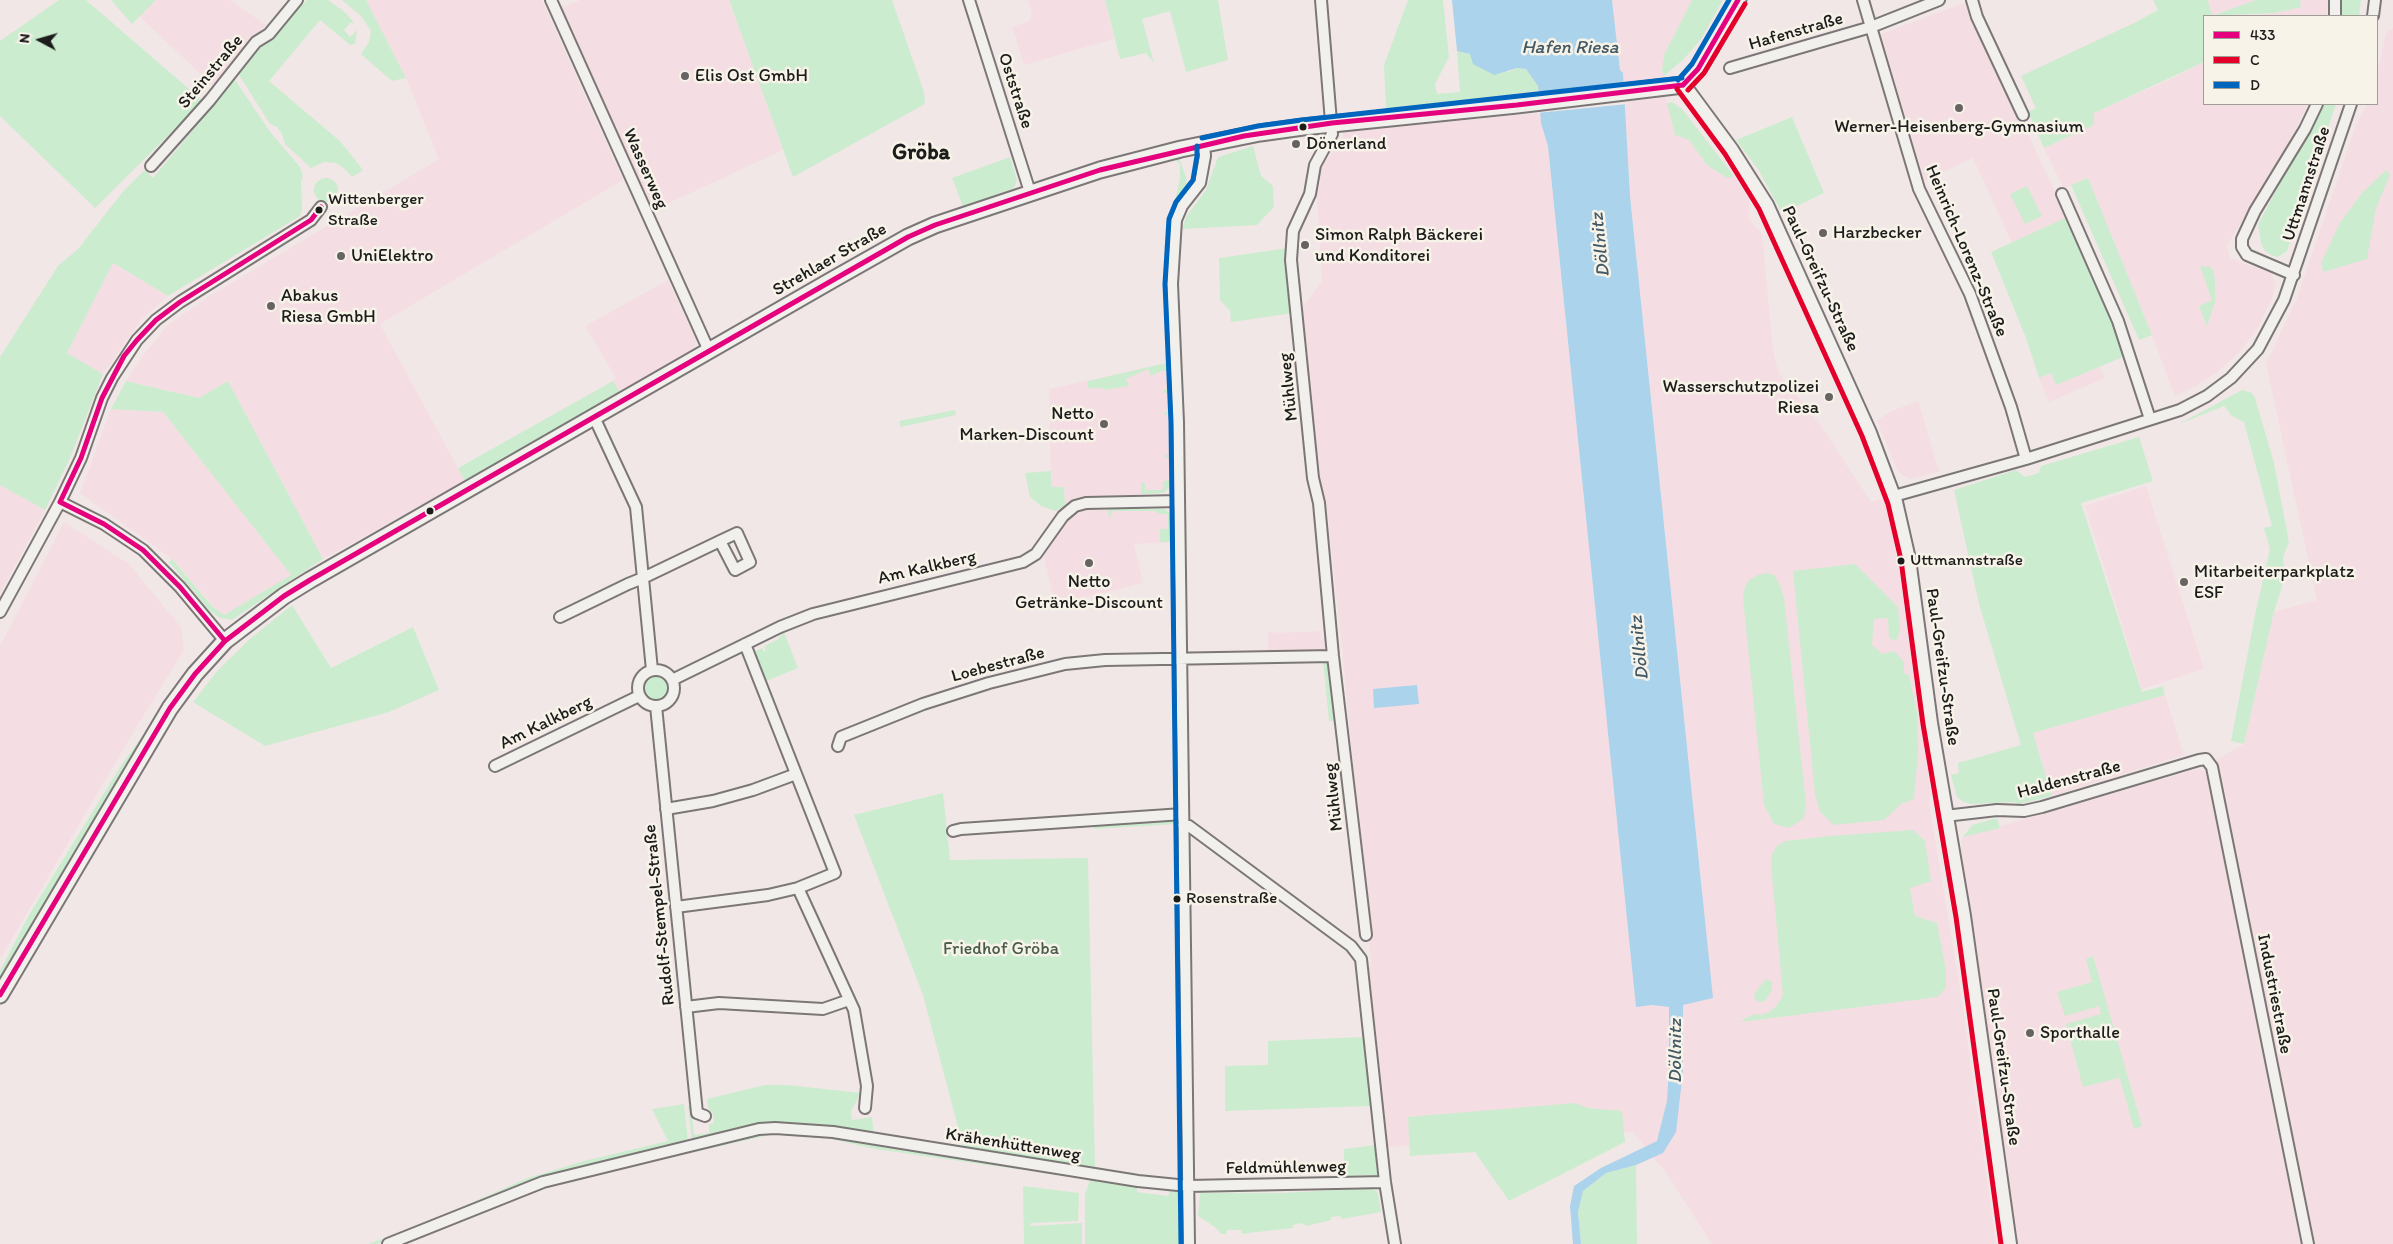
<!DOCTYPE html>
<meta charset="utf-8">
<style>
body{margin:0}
#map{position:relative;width:2393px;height:1244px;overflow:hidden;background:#f2e7e7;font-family:Itim,sans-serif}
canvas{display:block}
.legend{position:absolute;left:2203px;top:15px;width:175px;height:90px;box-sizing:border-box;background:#f7f3e8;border:1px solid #9f9d96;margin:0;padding:6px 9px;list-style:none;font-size:15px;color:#1c1c1c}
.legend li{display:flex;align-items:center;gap:10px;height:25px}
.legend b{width:25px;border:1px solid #9f9d96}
.north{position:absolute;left:15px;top:15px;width:50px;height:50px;-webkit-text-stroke:4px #f7f3e8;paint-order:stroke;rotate:276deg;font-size:14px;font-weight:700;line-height:20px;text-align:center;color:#1c1c1c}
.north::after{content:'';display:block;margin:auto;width:18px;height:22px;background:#1c1c1c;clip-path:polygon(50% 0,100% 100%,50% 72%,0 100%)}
</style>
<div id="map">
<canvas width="2393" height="1244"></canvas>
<ul class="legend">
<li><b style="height:6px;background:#e5007d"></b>433</li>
<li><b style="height:6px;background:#e4002b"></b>C</li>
<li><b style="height:6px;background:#0065bd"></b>D</li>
</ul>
<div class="north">N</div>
</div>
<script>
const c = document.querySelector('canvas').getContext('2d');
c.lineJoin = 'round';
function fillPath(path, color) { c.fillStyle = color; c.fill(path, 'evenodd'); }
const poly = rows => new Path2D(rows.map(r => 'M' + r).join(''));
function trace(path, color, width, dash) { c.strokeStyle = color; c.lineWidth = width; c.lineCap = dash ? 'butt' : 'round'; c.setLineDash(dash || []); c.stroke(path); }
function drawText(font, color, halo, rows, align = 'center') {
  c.font = font + ' Itim,sans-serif'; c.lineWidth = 5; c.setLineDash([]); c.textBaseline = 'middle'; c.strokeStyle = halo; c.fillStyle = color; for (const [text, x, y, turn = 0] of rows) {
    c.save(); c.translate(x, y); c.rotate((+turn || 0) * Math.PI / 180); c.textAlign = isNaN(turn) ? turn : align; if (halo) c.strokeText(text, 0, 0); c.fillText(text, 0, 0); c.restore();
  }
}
fillPath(poly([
 [156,0,230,0,266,25,213,86,139,16],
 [366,0,542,0,623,180,380,324,465,481,323,559,228,381,199,398,126,381,144,354,167,326,208,297,439,159,406,78],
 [580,0,729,0,783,150,652,211,561,8],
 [1028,0,1105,0,1114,39,1024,65,1012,27,1029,21,1032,14],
 [1612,0,1692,0,1664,55,1662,70,1667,103,1689,140,1707,165,1727,178,1734,176,1749,197,1749,219,1762,234,1773,350,1779,374,1820,424,1871,502,1884,498,1890,516,1908,629,1931,793,1929,804,1961,994,1996,1244,1712,1244,1666,1173,1633,1132,1386,1147,1367,970,1371,964,1370,949,1342,648,1326,501,1318,479,1302,307,1322,282,1316,182,1319,169,1342,141,1344,132,1539,113,1548,146,1636,1006,1652,1005,1669,1007,1695,1000,1703,904,1702,890,1630,196,1623,74,1620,70],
 [2208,0,2256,0,2212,16],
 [2300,0,2328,0,2327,16,2241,16,2275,13,2300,7],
 [1966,2,2067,217,2012,243,1973,158,1924,181,1881,34],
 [2158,10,2094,113,2175,77,2204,62,2204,104,2308,104,2287,146,2227,246,2230,258,2271,273,2276,285,2271,301,2257,329,2239,353,2216,373,2193,388,2175,396,2141,307,2124,269,2088,178,2064,189,2044,148,2084,130,2036,109,2021,76,2134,23],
 [2393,28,2393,1244,2314,1244,2216,760,2244,744,2274,612,2317,600,2266,364,2297,298,2356,125,2367,104,2377,104,2377,75,2386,33],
 [113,263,168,296,141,320,103,374,67,353],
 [668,280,696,341,693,350,620,392,613,381,616,378,585,326],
 [1171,362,1173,481,1170,484,1170,488,1164,493,1076,498,1065,506,1064,487,1051,488,1049,389],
 [2099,367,2105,378,2049,402,2039,378,2051,373,2056,385],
 [1918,401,1938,468,1941,471,1912,479,1904,476,1897,470,1877,421,1889,412],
 [111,409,163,412,291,575,224,615,220,613,172,559,80,493],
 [0,485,45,510,0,594],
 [2146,486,2204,669,2142,689,2085,506],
 [1162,509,1170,514,1170,542,1134,544,1143,583,1055,605,1044,557,1067,520,1086,510],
 [64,522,129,564,181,627,184,650,134,731,0,959,0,646],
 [1276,631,1276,633,1321,631,1321,639,1324,639,1325,650,1268,651,1268,632],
 [2165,695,2184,755,2052,796,2033,733],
 [2197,769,2208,772,2301,1244,2018,1244,1960,854,1963,837]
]), '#f4dee3');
fillPath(poly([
 [59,0,86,0,203,101,95,208,0,116,0,41],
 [111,0,156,0,132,24],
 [307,0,328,0,346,13,354,23,350,23,344,30,350,37,357,30,355,44,350,45,320,20,269,81,340,141,363,170,352,177,345,169,336,163,324,162,311,168,285,144,282,134,277,127,270,124,237,72],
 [342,0,366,0,406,78,392,81,361,54,369,42,371,31,361,16],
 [729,0,892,0,924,92,925,104,793,177],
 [1105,0,1218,0,1228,60,1186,72,1170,11,1142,19,1154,63,1146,53,1120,59],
 [1408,0,1443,0,1449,57,1435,84,1437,94,1460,92,1457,51,1470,54,1508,72,1517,68,1526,69,1538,86,1538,91,1386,109,1384,65],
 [1692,0,1723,0,1701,39,1684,59,1664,76,1662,71,1664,55],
 [2153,0,2208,0,2212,16,2256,0,2300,0,2301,7,2275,13,2204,16,2204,62,2094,113,2094,125,2044,148,2028,112,2036,108,2021,76,2134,23,2158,10],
 [2340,0,2361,0,2359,16,2339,16],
 [233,77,271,133,300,167,303,176,301,181,302,209,300,216,168,296,113,263,67,353,103,374,70,458,45,510,0,485,0,357,58,266,78,249,125,189,145,170,153,178,199,123,198,119],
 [1672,102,1682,109,1734,176,1727,178,1707,165,1689,140,1675,135,1667,103],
 [2321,104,2336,104,2287,251,2278,257,2273,256,2265,251,2261,243,2258,225],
 [1792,117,1824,193,1782,213,1758,169,1736,140],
 [1253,146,1261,176,1273,186,1274,207,1257,225,1182,229,1186,217,1206,190,1218,157],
 [1010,157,1017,180,1014,188,963,207,952,178],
 [1179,158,1186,177,1187,187,1173,210,1180,178,1180,164,1174,159],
 [2386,170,2390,175,2376,208,2367,259,2323,272,2321,263,2340,223,2361,194],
 [2088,178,2152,335,2139,340,2071,185],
 '314 190a12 12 0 1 1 24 0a12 12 0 1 1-24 0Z',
 [2027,186,2042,216,2025,224,2010,194],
 [2067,217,2107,305,2125,356,2056,385,2051,373,2039,378,2026,338,1991,252],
 [1288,248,1294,313,1231,322,1230,311,1220,300,1219,258],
 [2200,266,2210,267,2213,270,2215,279,2215,302,2207,326,2199,306,2212,300],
 [1171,362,1172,411,1169,415,1165,415,1164,412,1171,411,1170,393,1164,393,1164,389,1170,389,1170,371,1161,371,1151,376,1148,369,1126,379,1129,386,1103,390,1103,388,1088,388,1088,381],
 [126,381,199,398,228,381,323,559,232,620,220,618,210,611,169,562,172,559,212,606,224,615,291,575,163,412,111,409],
 [613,381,620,392,465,481,458,468],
 [2242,390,2252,393,2255,398,2274,463,2289,542,2283,557,2285,577,2274,612,2244,744,2231,741,2255,615,2270,549,2264,528,2272,526,2244,422,2232,416,2224,406,2179,424],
 [955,410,956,415,901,427,899,421],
 [1171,431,1173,481,1164,493,1141,494,1141,483,1145,483,1145,490,1163,490,1163,481,1171,480,1171,458,1165,458,1165,455,1171,455],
 [2139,437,2153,481,2081,503,2142,692,2163,686,2165,695,2033,733,2052,796,2019,804,2013,802,1971,804,1964,802,1957,797,1951,775,1959,773,1958,763,2021,745,1979,604,1954,490,2016,470,2025,477,2039,473,2041,466],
 [1051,471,1051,487,1064,487,1065,506,1055,511,1041,506,1030,497,1025,473],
 [1108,509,1165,509,1170,514,1170,542,1160,542,1160,529,1168,529,1168,514,1160,514,1155,511,1112,511,1111,517,1109,517],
 [1855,564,1898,607,1900,631,1896,641,1889,638,1888,618,1874,619,1872,645,1882,654,1894,651,1904,662,1904,673,1909,675,1917,713,1918,753,1914,799,1901,804,1884,820,1834,825,1820,812,1815,794,1793,571],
 [1768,573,1774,575,1780,585,1784,598,1806,804,1804,818,1789,828,1774,824,1764,805,1743,598,1745,587,1749,580,1758,575],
 [292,605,331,668,413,627,439,690,389,712,265,746,193,702,218,670,250,639],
 [784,632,798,668,764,682,753,652,762,648,764,652,766,651,764,646,777,640],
 [1323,660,1327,661,1329,664,1338,720,1329,721],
 '642 687a13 13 0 1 1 26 0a13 13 0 1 1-26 0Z',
 [164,707,0,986,0,971,29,915,122,764],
 [943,793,950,860,1088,858,1095,1167,1135,1173,1134,1176,877,1136,877,1133,963,1146,923,995,854,815],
 [1172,818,1176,821,1176,824,1094,829,1094,823],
 [1997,818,2000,828,1963,837,1972,825],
 [1913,830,1925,841,1931,881,1910,888,1915,916,1937,923,1946,970,1946,987,1938,997,1740,1022,1754,1014,1760,1015,1770,1012,1778,1004,1783,995,1771,864,1772,854,1778,845,1786,841,1830,836],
 [2093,956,2142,1126,2134,1129,2116,1065,2119,1078,2083,1087,2066,1024,2101,1014,2099,1006,2065,1016,2057,992,2092,982,2086,959],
 [1766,979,1772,982,1771,992,1765,1001,1759,1002,1755,999,1754,994],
 [1363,1037,1371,1106,1225,1111,1225,1066,1268,1065,1268,1041],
 [765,1085,787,1085,861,1093,851,1111,852,1120,872,1117,874,1136,840,1129,785,1123,772,1124,692,1142,688,1106,691,1106,694,1135,709,1133,709,1124,714,1123,713,1114,708,1108,707,1099],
 [1575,1103,1588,1108,1622,1111,1625,1142,1509,1201,1475,1152,1410,1156,1408,1117],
 [684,1104,688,1142,587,1167,377,1244,368,1244,424,1224,525,1179,584,1161,668,1141,652,1109],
 [801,1132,1028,1167,1023,1170,875,1149,831,1139,774,1134,565,1181,527,1193,406,1244,398,1244,544,1185,758,1133],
 [1376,1145,1377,1175,1344,1176,1344,1149],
 [1636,1165,1637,1244,1581,1244,1578,1212,1583,1191,1606,1173],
 [1091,1178,1137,1185,1137,1192,1168,1196,1171,1188,1178,1189,1180,1244,1085,1244,1085,1194],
 [1023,1186,1079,1193,1078,1221,1031,1223,1030,1226,1082,1223,1082,1244,1024,1244],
 [1372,1188,1378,1193,1381,1212,1342,1219,1340,1216,1331,1217,1331,1220,1306,1226,1302,1223,1293,1225,1293,1228,1248,1233,1242,1234,1241,1230,1227,1230,1226,1234,1221,1234,1215,1227,1198,1216,1200,1193,1282,1193]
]), '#cceccf');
fillPath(poly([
 [1452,0,1612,0,1620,70,1623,73,1630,196,1713,998,1683,1005,1683,1071,1676,1132,1663,1153,1636,1165,1606,1173,1583,1191,1578,1212,1581,1244,1573,1244,1570,1206,1574,1186,1601,1168,1657,1141,1667,1101,1669,1067,1669,1007,1652,1005,1636,1007,1548,146,1541,123,1538,86,1526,69,1517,68,1494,75,1473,64,1470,54,1457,51],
 [1417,685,1419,704,1374,708,1373,689]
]), '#abd3eb');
fillPath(poly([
 [1626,83,1628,104,1537,113,1535,92]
]), '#f2e7e7');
const minor = poly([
 [551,0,709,351],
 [969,0,1030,192],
 [1321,0,1332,134,1315,165,1310,194,1293,231,1291,260,1313,478,1319,503,1333,656,1366,935],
 [1863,0,1919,189,1970,294,2011,407,2026,459],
 [1972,0,1977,17,2023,115],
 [2335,16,2335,0],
 [2373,16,2375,0],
 [1730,68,1871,27,1939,0],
 [151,166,210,100,256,42,269,34,297,0],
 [2062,194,2118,321,2150,419],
 [2294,275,2247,255,2242,247,2242,239,2255,211,2305,129,2317,104],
 [594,417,636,507,652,670],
 [1894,496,2026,459,2180,410,2207,396,2231,378,2258,349,2284,300,2351,104],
 [60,502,104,524,143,550,180,587,225,641],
 [0,612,60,502,81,458,102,398,112,378,137,340,156,320,180,302,311,220,321,207],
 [560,617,628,584,643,578,720,541,737,533,750,562,735,570,720,541],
 '638 688a18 18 0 1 1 36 0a18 18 0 1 1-36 0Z',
 [672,680,780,627,813,614,1023,562,1036,554,1063,516,1075,506,1086,503,1179,501],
 [656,706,697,1113,705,1116],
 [838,746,841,737,923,704,989,683,1065,664,1105,660,1333,656],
 [495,766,639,696],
 [666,809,713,801,753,790,796,774],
 [1945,816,1997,810,2024,811,2042,807,2199,760,2206,759,2212,767,2308,1244],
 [1183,825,1189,826,1351,946,1361,959,1385,1182,1395,1244],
 [953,831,961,829,1183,814],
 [798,888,854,1010,867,1086,865,1108],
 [676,907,768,895,798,888,835,873,745,644],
 [686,1007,719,1003,823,1009,849,1000],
 [388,1244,543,1182,759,1129,775,1128,833,1132,1138,1181,1188,1186,1385,1182],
 [1189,1244,1178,422,1172,284,1176,220,1182,206,1200,183,1205,156,1204,145]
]);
const secondary = poly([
 [1683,85,1731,150,1766,205,1869,433,1895,502,1908,559,1930,723,1963,916,2009,1244]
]);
const primary = poly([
 [0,995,170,708,195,674,225,641,284,596,310,580,832,280,908,237,935,225,1100,170,1181,149,1260,133,1303,127,1517,105,1683,85,1698,69,1709,51,1738,0]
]);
trace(minor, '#7c7777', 14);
trace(secondary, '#7c7777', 18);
trace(primary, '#7c7777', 19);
trace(minor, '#f2f0ec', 10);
trace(secondary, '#f2f0ec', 14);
trace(primary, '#f2f0ec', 15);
trace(poly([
 [1683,85,1698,69,1738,0],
 [60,502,81,458,102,398,124,356,137,340,156,320,180,302,311,220,321,207],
 [60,502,104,524,143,550,180,587,225,641],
 [0,995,170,708,195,674,225,641,284,596,310,580,908,237,935,225,1100,170,1244,136,1332,123,1517,105,1683,85]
]), '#e5007d', 5);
trace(poly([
 [1677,89,1725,154,1759,209,1862,436,1888,504,1901,560,1923,724,1956,917,2001,1244],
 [1688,90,1704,73,1745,4]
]), '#e4002b', 5);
trace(poly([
 [1678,80,1692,64,1729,0],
 [1202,138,1258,126,1302,120,1682,78],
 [1181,1244,1171,422,1165,284,1169,219,1176,202,1193,180,1197,156,1197,146]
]), '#0065bd', 5);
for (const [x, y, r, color] of [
 [685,76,5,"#676363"],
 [1959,108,5,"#676363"],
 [1303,127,4.5,"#1c1c1c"],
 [1296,144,5,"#676363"],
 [319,210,4.5,"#1c1c1c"],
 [1823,233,5,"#676363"],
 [1305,245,5,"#676363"],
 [341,256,5,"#676363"],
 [271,306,5,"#676363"],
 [1829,397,5,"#676363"],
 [1104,424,5,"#676363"],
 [430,511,4.5,"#1c1c1c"],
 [1901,561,4.5,"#1c1c1c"],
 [1089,563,5,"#676363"],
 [2184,582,5,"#676363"],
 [1177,899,4.5,"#1c1c1c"],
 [2030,1033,5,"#676363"]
]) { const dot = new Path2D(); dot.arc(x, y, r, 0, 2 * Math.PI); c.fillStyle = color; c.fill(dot); trace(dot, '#f7f3e8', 2); }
drawText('17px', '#1c1c1c', '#f7f3e8', [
 ["Wittenberger",328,200],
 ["Straße",328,221],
 ["Uttmannstraße",1910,561],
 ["Rosenstraße",1186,899]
], 'left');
drawText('18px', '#1c1c1c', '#f7f3e8', [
 ["Hafenstraße",1796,32,-16],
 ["Steinstraße",211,72,-50],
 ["Oststraße",1015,91,72],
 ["Wasserweg",645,169,66],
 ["Uttmannstraße",2307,184,-72],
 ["Heinrich-Lorenz-Straße",1966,251,67],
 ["Strehlaer Straße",830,260,-30],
 ["Paul-Greifzu-Straße",1820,279,65],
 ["Mühlweg",1289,387,-96],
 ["Am Kalkberg",927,568,-13],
 ["Loebestraße",998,665,-15],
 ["Paul-Greifzu-Straße",1942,667,82],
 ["Am Kalkberg",546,723,-26],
 ["Haldenstraße",2069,780,-15],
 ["Mühlweg",1334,797,-96],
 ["Rudolf-Stempel-Straße",660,915,-96],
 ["Industriestraße",2274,994,79],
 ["Paul-Greifzu-Straße",2003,1067,82],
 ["Krähenhüttenweg",1013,1145,9],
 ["Feldmühlenweg",1286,1168,-1]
]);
drawText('18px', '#1c1c1c', '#f7f3e8', [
 ["Elis Ost GmbH",695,76],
 ["Werner-Heisenberg-Gymnasium",1959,127,"center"],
 ["Dönerland",1306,144],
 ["Harzbecker",1833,233],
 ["Simon Ralph Bäckerei",1315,235],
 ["und Konditorei",1315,256],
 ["UniElektro",351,256],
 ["Abakus",281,296],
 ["Riesa GmbH",281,317],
 ["Wasserschutzpolizei",1819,387,"right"],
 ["Riesa",1819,408,"right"],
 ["Netto",1094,414,"right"],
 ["Marken-Discount",1094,435,"right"],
 ["Mitarbeiterparkplatz",2194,572],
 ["ESF",2194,593],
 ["Netto",1089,582,"center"],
 ["Getränke-Discount",1089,603,"center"],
 ["Sporthalle",2040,1033]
], 'left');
drawText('18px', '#485c4c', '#f7f3e8', [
 ["Friedhof Gröba",1001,949]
]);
drawText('italic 19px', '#435965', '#f7f3e8', [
 ["Hafen Riesa",1570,48],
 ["Döllnitz",1601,245,-96],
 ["Döllnitz",1640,648,-96],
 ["Döllnitz",1676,1051,-90]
]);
drawText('bold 22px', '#1c1c1c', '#f7f3e8', [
 ["Gröba",921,153]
]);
</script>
